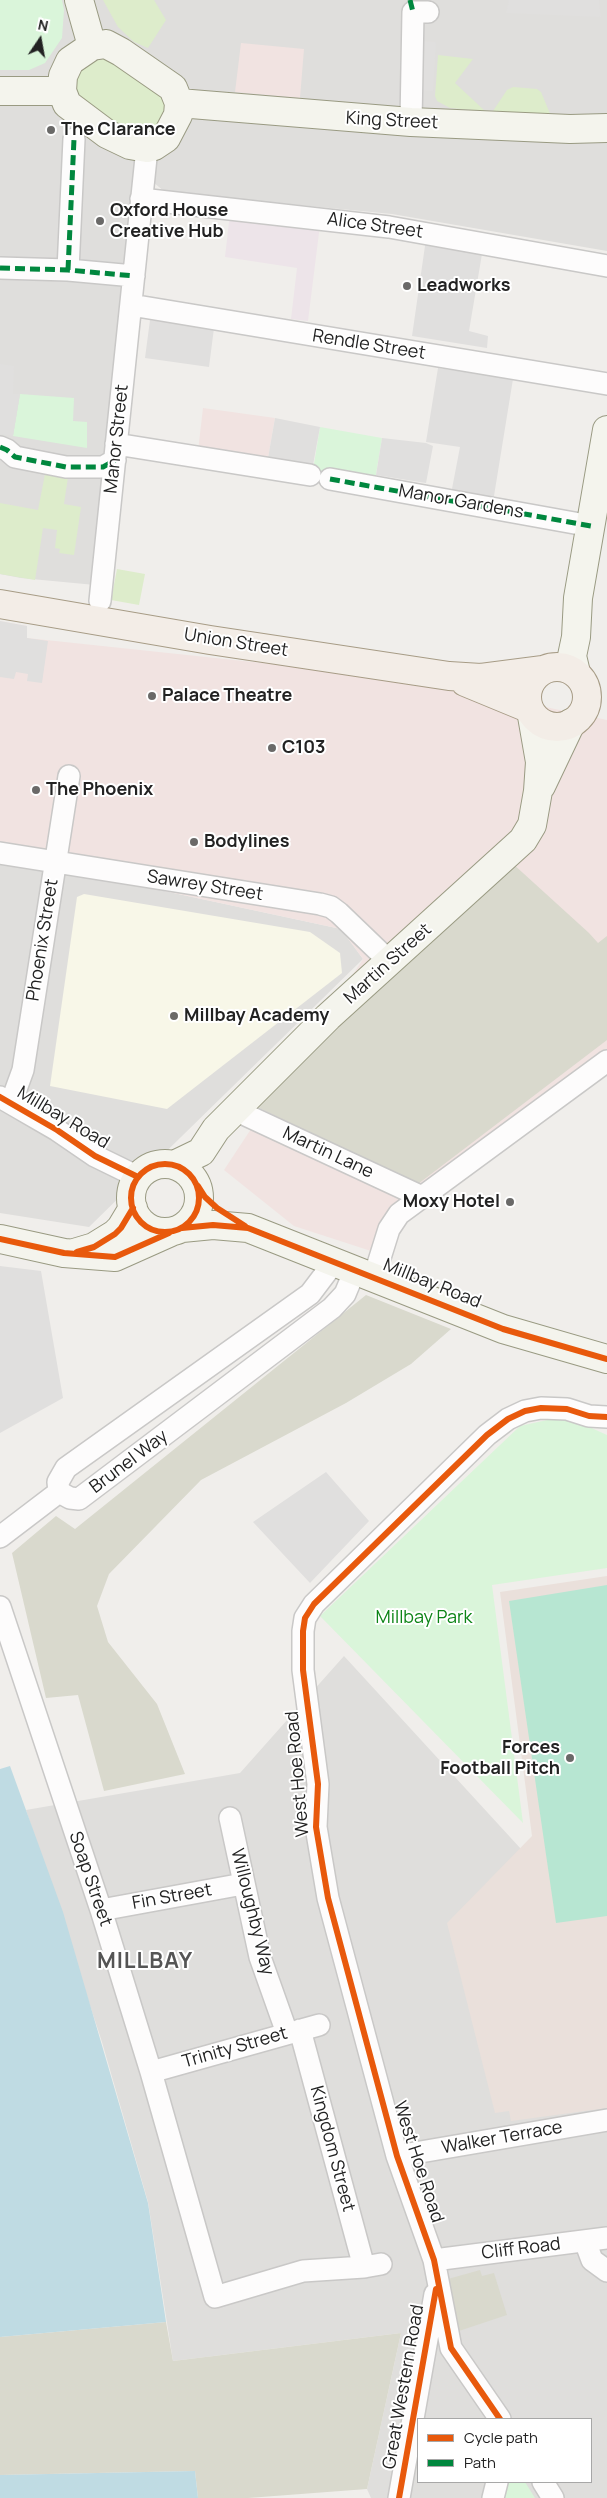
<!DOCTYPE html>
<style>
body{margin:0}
#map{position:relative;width:607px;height:2498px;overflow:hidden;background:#f0eeeb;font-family:Manrope,sans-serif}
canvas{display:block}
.legend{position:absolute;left:417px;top:2418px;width:175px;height:65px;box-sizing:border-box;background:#fff;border:1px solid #a7a7a7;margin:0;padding:6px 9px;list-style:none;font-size:15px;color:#222}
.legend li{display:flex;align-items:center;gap:10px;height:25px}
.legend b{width:25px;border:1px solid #a7a7a7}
.north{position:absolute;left:15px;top:15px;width:50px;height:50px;-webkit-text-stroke:4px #fff;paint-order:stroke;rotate:12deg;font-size:14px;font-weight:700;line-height:20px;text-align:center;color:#222}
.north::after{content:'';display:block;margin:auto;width:18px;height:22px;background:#222;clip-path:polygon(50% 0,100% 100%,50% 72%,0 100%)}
</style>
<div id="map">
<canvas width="607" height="2498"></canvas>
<ul class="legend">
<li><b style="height:6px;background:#e8590c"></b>Cycle path</li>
<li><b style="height:6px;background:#00873e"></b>Path</li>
</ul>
<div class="north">N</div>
</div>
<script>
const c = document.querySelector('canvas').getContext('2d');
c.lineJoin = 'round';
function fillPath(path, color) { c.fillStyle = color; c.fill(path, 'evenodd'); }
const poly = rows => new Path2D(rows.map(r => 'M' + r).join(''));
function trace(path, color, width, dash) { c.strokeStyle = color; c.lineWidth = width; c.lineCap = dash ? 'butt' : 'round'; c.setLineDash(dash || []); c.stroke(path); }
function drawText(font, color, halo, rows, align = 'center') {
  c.font = font + ' Manrope,sans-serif'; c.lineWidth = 4; c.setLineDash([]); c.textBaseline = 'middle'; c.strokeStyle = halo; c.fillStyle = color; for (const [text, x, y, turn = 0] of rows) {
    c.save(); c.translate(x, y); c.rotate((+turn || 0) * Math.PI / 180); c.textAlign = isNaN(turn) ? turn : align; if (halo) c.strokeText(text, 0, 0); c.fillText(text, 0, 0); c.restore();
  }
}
fillPath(poly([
 [0,0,607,0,607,251,392,214,165,192,135,167,95,585,21,578,0,574],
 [0,863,90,875,341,929,363,959,89,1227,0,1213],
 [344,1656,521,1849,607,2104,607,2498,371,2498,367,2489,401,2333,173,2361,148,2202,102,2042,26,1810,240,1773],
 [418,2419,591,2419,591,2482,418,2482]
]), '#dfdedc');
fillPath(poly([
 [241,43,304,49,300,98,235,92],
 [203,408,275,418,268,458,198,451],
 [0,621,27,626,27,638,413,679,607,720,607,1055,371,1251,294,1226,224,1170,363,959,341,929,90,875,0,863]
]), '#f1e3e1');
fillPath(poly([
 [230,213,320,225,308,321,291,319,297,268,225,257]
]), '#ede4e9');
fillPath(poly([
 [84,894,310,932,340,953,342,973,167,1109,50,1086,77,897]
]), '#f8f7e8');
fillPath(poly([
 [607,1576,607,2108,511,2121,509,2111,495,2113,447,1923,532,1836,500,1592]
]), '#eae0db');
fillPath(poly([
 [512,863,589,933,598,943,607,936,607,1040,418,1184,255,1106],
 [366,1295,451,1329,411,1364,346,1403,201,1480,109,1574,97,1606,108,1642,157,1704,185,1774,104,1791,78,1695,46,1698,12,1553,56,1516,75,1529],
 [480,2270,482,2276,494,2273,507,2315,459,2331,448,2279],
 [166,2322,173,2361,401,2333,367,2489,248,2498,198,2498,195,2471,0,2475,0,2337]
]), '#d9d9cd');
fillPath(poly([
 [103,0,154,0,166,20,148,48,134,42,118,27],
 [438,55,473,59,455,83,485,111,450,108,437,101,435,96],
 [104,59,138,77,166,101,167,123,144,140,90,113,73,90,75,76,81,67,93,61],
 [513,87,537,89,541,92,551,116,493,111,507,90],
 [45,474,68,477,64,504,81,507,74,555,59,553,60,549,55,548,57,530,43,528,35,580,0,574,0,503,38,510],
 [117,569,145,574,139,605,111,600]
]), '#ddeccb');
fillPath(poly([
 [0,0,62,0,64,10,62,38,45,63,29,70,0,70],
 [20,394,74,398,73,421,87,422,87,448,13,436],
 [320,427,382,438,375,480,313,470],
 [565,1416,607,1435,607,1568,492,1585,523,1823,320,1616,520,1426],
 [504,2482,525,2482,535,2498,500,2498]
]), '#daf5da');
fillPath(poly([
 [607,1585,607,1916,556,1923,509,1601]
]), '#b7e6d2');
fillPath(poly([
 [509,0,599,0,601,17,506,13],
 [420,41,436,42,433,91,417,90],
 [426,239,483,248,469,331,488,336,487,348,412,336],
 [150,320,214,328,209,367,145,358],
 [0,364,14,366,13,394,20,394,13,436,0,434],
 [438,368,513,379,493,502,451,494,460,447,426,442],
 [275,418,320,427,313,465,268,458],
 [382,438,426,443,433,446,426,483,376,475],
 [0,621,27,626,27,638,48,641,42,683,27,681,28,674,16,672,14,679,0,677],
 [0,1266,41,1271,63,1398,0,1433],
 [326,1472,369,1521,310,1583,253,1522]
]), '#e0dfde');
fillPath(poly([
 [10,1766,63,1912,148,2203,166,2322,0,2337,0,1769],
 [195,2471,198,2498,0,2498,0,2475]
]), '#bfdbe3');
const street = poly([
 [411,122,413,12,428,12],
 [141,199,389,227,607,266],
 [0,268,68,270,134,276],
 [68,270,74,139],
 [131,305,607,384],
 [116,444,310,475],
 [0,447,7,450,15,457,66,467,103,467,115,460],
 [330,479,591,526],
 [100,601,147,148],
 [0,853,320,904,331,907,339,913,390,962],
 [0,1097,57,1130,95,1156,138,1177],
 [11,1103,23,1070,69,776],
 [235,1110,422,1197],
 [335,1261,310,1294,66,1468,58,1482,59,1492,70,1498,79,1499,332,1308,345,1294,355,1270],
 [374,1277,389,1229,399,1214,607,1061],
 [0,1537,59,1492],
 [0,1607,101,1910,151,2072,215,2297,303,2271,364,2267],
 [230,1818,260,1957,287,2033],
 [101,1910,243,1884],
 [300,2030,364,2267,381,2264],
 [151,2072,319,2025],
 [397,2156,607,2120],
 [585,2241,592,2260,607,2271],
 [434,2260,607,2238],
 [500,2419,451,2348,434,2260,397,2156,328,1898,316,1827,318,1784,303,1670,303,1631,305,1618,314,1604,487,1435,508,1419,525,1411,541,1408,567,1409,589,1416,607,1417],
 [543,2482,553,2498],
 [399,2498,435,2294],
 [493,2498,497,2482]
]);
const secondary = poly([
 [79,0,92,46],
 [106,44,121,52,173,88,179,103,178,115,166,138,154,146,147,148,130,145,107,134,67,104,62,91,63,76,70,61,92,46,106,44],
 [0,91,62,91],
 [179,103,411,122,570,129,607,128],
 [576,673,572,656,576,637,578,598,607,430],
 [541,786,571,723],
 '131 1198a34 34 0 1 1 68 0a34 34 0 1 1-68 0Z',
 [174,1165,201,1152,216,1129,328,1017,523,840,532,825,538,791,540,762,532,716],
 [182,1228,213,1225,248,1228,503,1329,607,1359],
 [0,1239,64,1253,115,1257,171,1232],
 [74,1253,94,1247,115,1234,121,1228,133,1208]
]);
const primary = poly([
 [0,604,210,640,449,676,481,678,543,670],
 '527 697a30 30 0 1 1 60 0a30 30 0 1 1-60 0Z',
 [465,682,528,708]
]);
trace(street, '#c9c8c7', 24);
trace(secondary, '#999a82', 30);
trace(primary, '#a79c86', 30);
trace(street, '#fdfcfc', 21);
trace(secondary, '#f4f4ed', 28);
trace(primary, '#f3ede7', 28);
trace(poly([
 [410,0,413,12],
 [0,268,68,270,134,276],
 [68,270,74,139],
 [0,447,7,450,15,457,66,467,103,467,115,460],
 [330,479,591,526]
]), '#00873e', 5, [10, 5]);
trace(poly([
 [0,1097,57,1130,95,1156,138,1177],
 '131 1198a34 34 0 1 1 68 0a34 34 0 1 1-68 0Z',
 [198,1186,205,1197,217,1208,245,1226],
 [182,1228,213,1225,248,1228,503,1329,607,1359],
 [0,1239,64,1253,115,1257,169,1233],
 [77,1252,94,1247,115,1234,121,1228,133,1208],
 [500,2419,451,2348,434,2260,397,2156,328,1898,316,1827,318,1784,303,1670,303,1631,305,1618,314,1604,487,1435,508,1419,525,1411,541,1408,567,1409,589,1416,607,1417],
 [399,2498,436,2289]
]), '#e8590c', 6);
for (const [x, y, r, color] of [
 [51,130,5,"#6a6968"],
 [100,221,5,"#6a6968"],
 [407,286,5,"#6a6968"],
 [152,696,5,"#6a6968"],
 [272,748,5,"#6a6968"],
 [36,790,5,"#6a6968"],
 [194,842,5,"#6a6968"],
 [174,1016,5,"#6a6968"],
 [510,1202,5,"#6a6968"],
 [570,1758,5,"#6a6968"]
]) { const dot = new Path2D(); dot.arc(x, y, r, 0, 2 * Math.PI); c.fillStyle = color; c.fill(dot); trace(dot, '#fff', 2); }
drawText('18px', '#222', '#fff', [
 ["King Street",392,121,3],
 ["Alice Street",375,226,8],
 ["Rendle Street",369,345,9],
 ["Manor Street",117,439,-84],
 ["Manor Gardens",461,502,10],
 ["Union Street",236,643,9],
 ["Sawrey Street",205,886,9],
 ["Phoenix Street",43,940,-81],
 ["Martin Street",388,964,-42],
 ["Millbay Road",63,1118,31],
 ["Martin Lane",328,1153,25],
 ["Millbay Road",432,1284,22],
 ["Brunel Way",129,1462,-37],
 ["West Hoe Road",298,1774,-95],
 ["Soap Street",90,1879,71],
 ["Fin Street",172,1897,-10],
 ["Willoughby Way",252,1912,76],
 ["Trinity Street",235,2048,-16],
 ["Walker Terrace",502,2138,-10],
 ["Kingdom Street",332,2149,75],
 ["West Hoe Road",418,2162,72],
 ["Cliff Road",521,2249,-7],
 ["Great Western Road",404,2387,-80]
]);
drawText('bold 18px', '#222', '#fff', [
 ["The Clarance",61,130],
 ["Oxford House",110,211],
 ["Creative Hub",110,232],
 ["Leadworks",417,286],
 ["Palace Theatre",162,696],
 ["C103",282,748],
 ["The Phoenix",46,790],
 ["Bodylines",204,842],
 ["Millbay Academy",184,1016],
 ["Moxy Hotel",500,1202,"right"],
 ["Forces",560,1748,"right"],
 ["Football Pitch",560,1769,"right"]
], 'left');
drawText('18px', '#0c8416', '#fff', [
 ["Millbay Park",424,1618]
]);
c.letterSpacing = '1px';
drawText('bold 22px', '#555', '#fff', [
 ["MILLBAY",145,1962]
]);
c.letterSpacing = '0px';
</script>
